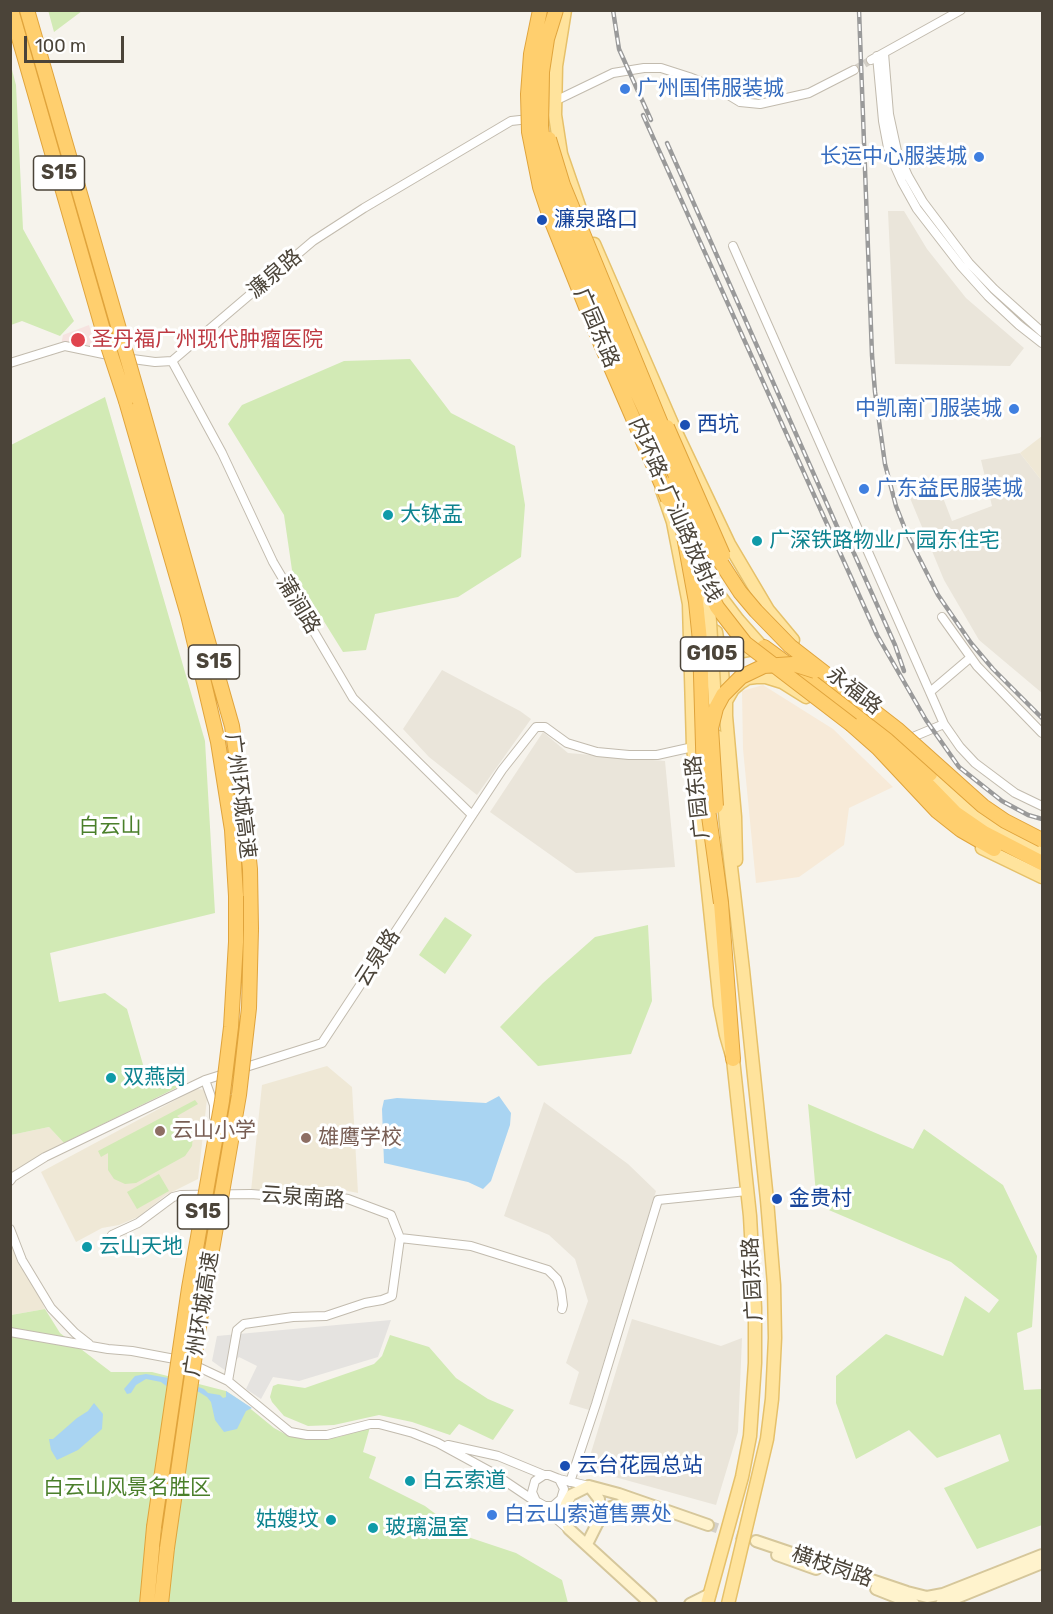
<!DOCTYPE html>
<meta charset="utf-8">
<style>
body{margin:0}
#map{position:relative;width:1053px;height:1614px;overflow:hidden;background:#f6f3ec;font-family:Rubik,sans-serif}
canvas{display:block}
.frame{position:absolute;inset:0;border:12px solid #4b4439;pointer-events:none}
.scale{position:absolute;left:24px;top:36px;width:100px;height:27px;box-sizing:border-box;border:3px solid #4b4439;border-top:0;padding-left:8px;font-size:18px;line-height:21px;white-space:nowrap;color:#4b4439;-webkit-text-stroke:4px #fff;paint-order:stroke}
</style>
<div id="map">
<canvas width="1053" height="1614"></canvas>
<div class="frame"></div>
<div class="scale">100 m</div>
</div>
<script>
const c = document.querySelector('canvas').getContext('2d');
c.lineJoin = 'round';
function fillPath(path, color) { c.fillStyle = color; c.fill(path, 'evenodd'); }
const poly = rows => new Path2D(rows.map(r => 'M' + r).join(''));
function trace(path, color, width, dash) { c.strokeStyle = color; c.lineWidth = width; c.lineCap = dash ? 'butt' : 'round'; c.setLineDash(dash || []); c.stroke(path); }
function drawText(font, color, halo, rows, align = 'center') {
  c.font = font + ' Rubik,"Noto Sans SC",sans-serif'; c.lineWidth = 6; c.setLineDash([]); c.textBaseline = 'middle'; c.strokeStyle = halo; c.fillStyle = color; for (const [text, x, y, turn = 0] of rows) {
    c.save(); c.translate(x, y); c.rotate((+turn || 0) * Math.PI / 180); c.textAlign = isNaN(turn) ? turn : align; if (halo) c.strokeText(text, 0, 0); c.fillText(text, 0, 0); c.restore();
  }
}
fillPath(poly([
 [888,211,904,211,927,249,966,298,1024,348,1010,366,895,364],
 [1020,453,1042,481,1042,693,979,640,944,580,905,486,935,477,952,521,992,506,981,460],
 [442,670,520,711,531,719,477,795,429,757,403,729],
 [543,732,568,753,665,761,675,867,576,873,490,812],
 [544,1102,628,1164,656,1191,589,1410,569,1404,579,1372,566,1363,588,1301,575,1259,549,1235,504,1216],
 [632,1319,721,1346,742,1338,738,1432,716,1505,586,1469]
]), '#eae5da');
fillPath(poly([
 [763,685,833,729,893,787,849,808,844,845,799,877,756,883,743,749,742,691]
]), '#f7ead8');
fillPath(poly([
 [1042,436,1042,481,1020,453],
 [327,1066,352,1087,358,1193,333,1188,301,1195,251,1191,262,1085],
 [196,1089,208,1090,198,1179,166,1195,138,1217,119,1225,102,1228,76,1242,41,1172],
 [49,1127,64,1143,11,1173,11,1135],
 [11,1236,45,1309,11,1315]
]), '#efe8d6');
fillPath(poly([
 [89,325,97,352,61,345,63,335]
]), '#f6e3e0');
fillPath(poly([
 [48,10,82,10,82,11,54,32],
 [11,66,16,85,23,229,74,321,60,336,22,321,11,325],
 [410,359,451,413,515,446,525,505,521,557,458,597,375,614,366,650,343,652,292,570,284,515,228,424,242,405,344,361],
 [105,397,205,741,215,913,50,953,59,1002,105,993,127,1009,146,1075,178,1087,64,1143,49,1127,11,1135,11,445],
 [445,917,472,935,445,974,419,955],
 [648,925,652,1001,631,1054,538,1066,500,1027,543,983,595,937],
 [195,1100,198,1104,177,1116,191,1127,193,1136,192,1146,185,1156,136,1183,125,1184,114,1179,108,1170,108,1153,101,1157,98,1151],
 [808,1104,913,1149,924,1129,1003,1185,1037,1256,1032,1327,1017,1333,1024,1390,1042,1389,1042,1525,977,1549,944,1488,1009,1461,1000,1434,937,1458,909,1430,856,1459,836,1403,836,1376,886,1334,943,1356,965,1296,989,1313,999,1300,951,1262,817,1205],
 [159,1174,169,1191,137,1209,127,1192],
 [45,1309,60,1333,111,1372,152,1372,226,1391,241,1401,274,1428,285,1434,318,1440,339,1437,370,1427,363,1452,376,1457,369,1478,425,1506,465,1536,516,1553,562,1580,568,1603,11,1604,11,1315],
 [390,1335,429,1347,456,1378,488,1399,514,1410,493,1440,459,1424,450,1435,412,1422,379,1415,334,1425,308,1426,284,1416,272,1402,270,1397,273,1386,278,1384,305,1388,374,1364,382,1356]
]), '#d2eab5');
fillPath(poly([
 [391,1320,378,1357,299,1381,273,1377,261,1399,246,1389,257,1366,239,1357,226,1371,212,1361,217,1336]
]), '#e5e3e0');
fillPath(poly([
 [499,1096,511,1113,510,1125,491,1181,483,1189,468,1182,384,1163,382,1109,384,1100,397,1098,486,1103],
 [146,1374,174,1379,178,1382,185,1382,204,1389,208,1393,220,1395,223,1398,226,1397,226,1391,252,1408,246,1411,237,1429,224,1432,215,1420,211,1402,207,1397,199,1392,186,1389,169,1388,161,1382,146,1379,136,1385,131,1393,127,1394,124,1389,135,1376],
 [94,1403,103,1414,102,1429,78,1450,57,1460,51,1450,49,1439,53,1439,77,1418,88,1411]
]), '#a9d4f2');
trace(poly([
 [854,70,871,60]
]), '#d4d0c8', 8, [8, 4]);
trace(poly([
 [708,1525,756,1541]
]), '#d4d0c8', 10, [10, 5]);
const street = poly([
 [884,53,889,114,897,151,908,176,923,202,969,263,994,289,1042,332],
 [877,56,883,121,889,153,902,182,917,209,961,266,988,296,1019,325,1042,343],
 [871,60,961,10],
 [555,101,613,73,644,68,661,68,689,77,717,88,740,102,760,104,809,93,854,70],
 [733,246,944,724,960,747,975,763,1015,793,1042,806],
 [125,358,155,362,172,361,313,241,364,208,511,121,529,119],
 [172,361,222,453,273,562,353,698,472,815],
 [10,363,65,346,113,356],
 [942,617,977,666,1042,733],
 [930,692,970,658],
 [908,739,944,724],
 [205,1080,214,1105,214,1117],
 [10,1181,13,1177,45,1157,205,1080,322,1043,502,770,536,727,545,727,567,743,597,752,629,755,657,755,693,747],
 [10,1229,22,1260,51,1308,75,1333,89,1344],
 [112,1235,138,1223,173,1197,181,1195,251,1194,310,1199,336,1197,348,1199,391,1215,400,1238,471,1246,548,1270,557,1279,561,1290,563,1305,562,1309],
 [10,1332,108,1349,132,1351,180,1360],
 [192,1364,228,1381,290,1432,307,1435,327,1435,370,1424,379,1424,413,1433,438,1443,493,1473,539,1504,568,1529],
 [228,1381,237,1330,244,1324,293,1317,326,1316,365,1303,382,1300,392,1296,400,1238],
 [448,1445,498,1456,544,1475,549,1475,559,1479,589,1486],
 [544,1475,535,1481,532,1492,536,1501,545,1506,553,1506,561,1499,564,1489,559,1479],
 [570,1482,596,1404,658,1200,747,1191]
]);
const secondary = poly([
 [589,1486,571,1495,566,1504,565,1517,569,1529,651,1604],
 [589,1486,619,1494,708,1525],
 [597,1524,608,1508,624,1503,635,1506],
 [756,1541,907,1592,927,1597,943,1594,1042,1555],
 [587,1544,597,1524,599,1513,599,1499,589,1486],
 [777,1555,816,1569],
 [876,1589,914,1604],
 [690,1604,710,1594],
 [941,1604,1042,1563]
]);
const primary = poly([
 [565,10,556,66,555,115,561,154,580,209],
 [543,33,549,10],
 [594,244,673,426,729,544,768,610,793,640],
 [662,490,673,522,689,604,693,747,720,1005,726,1035,733,1059,750,1216,755,1308,755,1363,750,1436,742,1477,707,1604],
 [710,583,738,620,769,655],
 [705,631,709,628,716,632,722,670],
 [724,700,722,670,726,663,737,652,759,648],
 [718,737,726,824,743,970,767,1200,774,1285,775,1338,772,1399,767,1439,728,1604],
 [926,767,938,784,971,813,1001,832,1042,854],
 [982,848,1042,877],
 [736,860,735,817,726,716,726,701,733,689,740,683,748,678,756,677,766,677,782,682,806,697]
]);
const highway = poly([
 [11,10,105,337],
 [27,10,121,336],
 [126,401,188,615,218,742,232,830,236,896],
 [140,402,232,726,242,793,250,869,251,929],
 [764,647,854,713,880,736,955,813,984,833,1042,863],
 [880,722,930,774],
 [852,725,878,748,937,811,961,830,994,849],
 [721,903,733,1059],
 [147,1604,154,1527],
 [161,1604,167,1548]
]);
trace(street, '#c2bbae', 10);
trace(secondary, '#d6c79b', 14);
trace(primary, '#e6c16a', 15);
trace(highway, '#e0a43c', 16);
trace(street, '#fff', 8);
trace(secondary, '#fff3cd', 10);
trace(primary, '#ffe39c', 12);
trace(highway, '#ffcf6e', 14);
const rail = poly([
 [613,10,619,49,651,120],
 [859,10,872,355,875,392,885,464,896,506,907,534,938,595,971,643,993,669,1042,718],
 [643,115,877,635,926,720,959,767,1002,801,1028,815,1042,819],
 [667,143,843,540],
 [844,531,895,645,904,671]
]);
trace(rail, '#9a9a9a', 4.5);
trace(rail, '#fff', 2, [7]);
const primaryBridge = poly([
 [686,509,702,573],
 [706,590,709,606,715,703]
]);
const highwayBridge = poly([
 [540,10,531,54,528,94,529,132,540,187,550,217,600,342,668,499],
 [556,10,547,39,542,72,541,126,547,176,557,206,614,343,705,538,740,592,756,611,790,646,897,729,983,806,1005,821,1042,840],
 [549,139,563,185,666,436],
 [121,336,140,402],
 [105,337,126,401],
 [667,427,723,555],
 [671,484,682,525,696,602,700,641,704,780,721,903],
 [696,564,717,607,745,643,852,725],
 [716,806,711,728,716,708,723,695,741,677,764,666,793,664,815,671],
 [154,1527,189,1288,222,1101,231,1027,236,942,236,896],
 [167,1548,201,1313,239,1095,249,1008,251,929]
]);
trace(primaryBridge, '#e6c16a', 15, []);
trace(highwayBridge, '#e0a43c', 16, []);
trace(primaryBridge, '#ffe39c', 12);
trace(highwayBridge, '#ffcf6e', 14);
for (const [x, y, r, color] of [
 [625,89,6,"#3f7fe0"],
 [979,157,6,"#3f7fe0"],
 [542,220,6,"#1a4fb4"],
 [78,340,8,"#e0444e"],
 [1014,409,6,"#3f7fe0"],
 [685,425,6,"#1a4fb4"],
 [864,489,6,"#3f7fe0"],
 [388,515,6,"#0f9aa8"],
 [757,541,6,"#0f9aa8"],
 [111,1078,6,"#0f9aa8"],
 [160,1131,6,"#8d6e63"],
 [306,1138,6,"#8d6e63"],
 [777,1199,6,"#1a4fb4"],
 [87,1247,6,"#0f9aa8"],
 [565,1466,6,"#1a4fb4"],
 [410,1481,6,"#0f9aa8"],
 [492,1515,6,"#3f7fe0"],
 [331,1520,6,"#0f9aa8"],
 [373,1528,6,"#0f9aa8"]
]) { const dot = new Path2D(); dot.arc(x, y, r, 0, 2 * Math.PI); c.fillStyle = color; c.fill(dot); trace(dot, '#fff', 2); }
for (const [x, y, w] of [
 [59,173,51],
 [712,654,63],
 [214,662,51],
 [203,1212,51]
]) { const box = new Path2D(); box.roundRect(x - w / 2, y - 17, w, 34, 4.5); c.fillStyle = '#fff'; c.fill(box); trace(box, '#4b4439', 1.5); }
drawText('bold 20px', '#4b4439', null, [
 ["S15",59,173],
 ["G105",712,654],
 ["S15",214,662],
 ["S15",203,1212]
]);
drawText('21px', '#366cbe', '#fff', [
 ["广州国伟服装城",637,89],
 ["长运中心服装城",967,157,"right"],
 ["中凯南门服装城",1002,409,"right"],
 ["广东益民服装城",876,489],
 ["白云山索道售票处",504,1515]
], 'left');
drawText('21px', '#164399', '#fff', [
 ["濂泉路口",554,220],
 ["西坑",697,425],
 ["金贵村",789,1199],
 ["云台花园总站",577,1466]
], 'left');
drawText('21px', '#4b4439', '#fff', [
 ["濂泉路",275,274,-40],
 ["广园东路",596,328,67],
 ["内环路-广汕路放射线",675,510,66],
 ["蒲涧路",298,605,59],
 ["永福路",854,691,38],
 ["广州环城高速",240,796,83],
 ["广园东路",698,797,-96],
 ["云泉路",378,958,-57],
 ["云泉南路",303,1198,4],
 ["广园东路",753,1279,-93],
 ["广州环城高速",202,1314,-81],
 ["横枝岗路",832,1567,19]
]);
drawText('21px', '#be3a42', '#fff', [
 ["圣丹福广州现代肿瘤医院",92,340]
], 'left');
drawText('21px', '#0d838f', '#fff', [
 ["大钵盂",400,515],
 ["广深铁路物业广园东住宅",769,541],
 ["双燕岗",123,1078],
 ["云山天地",99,1247],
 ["白云索道",422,1481],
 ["姑嫂坟",319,1520,"right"],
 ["玻璃温室",385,1528]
], 'left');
drawText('21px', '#4a7f2a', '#fff', [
 ["白云山",110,827],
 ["白云山风景名胜区",127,1488]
]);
drawText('21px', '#785e54', '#fff', [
 ["云山小学",172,1131],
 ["雄鹰学校",318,1138]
], 'left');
</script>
